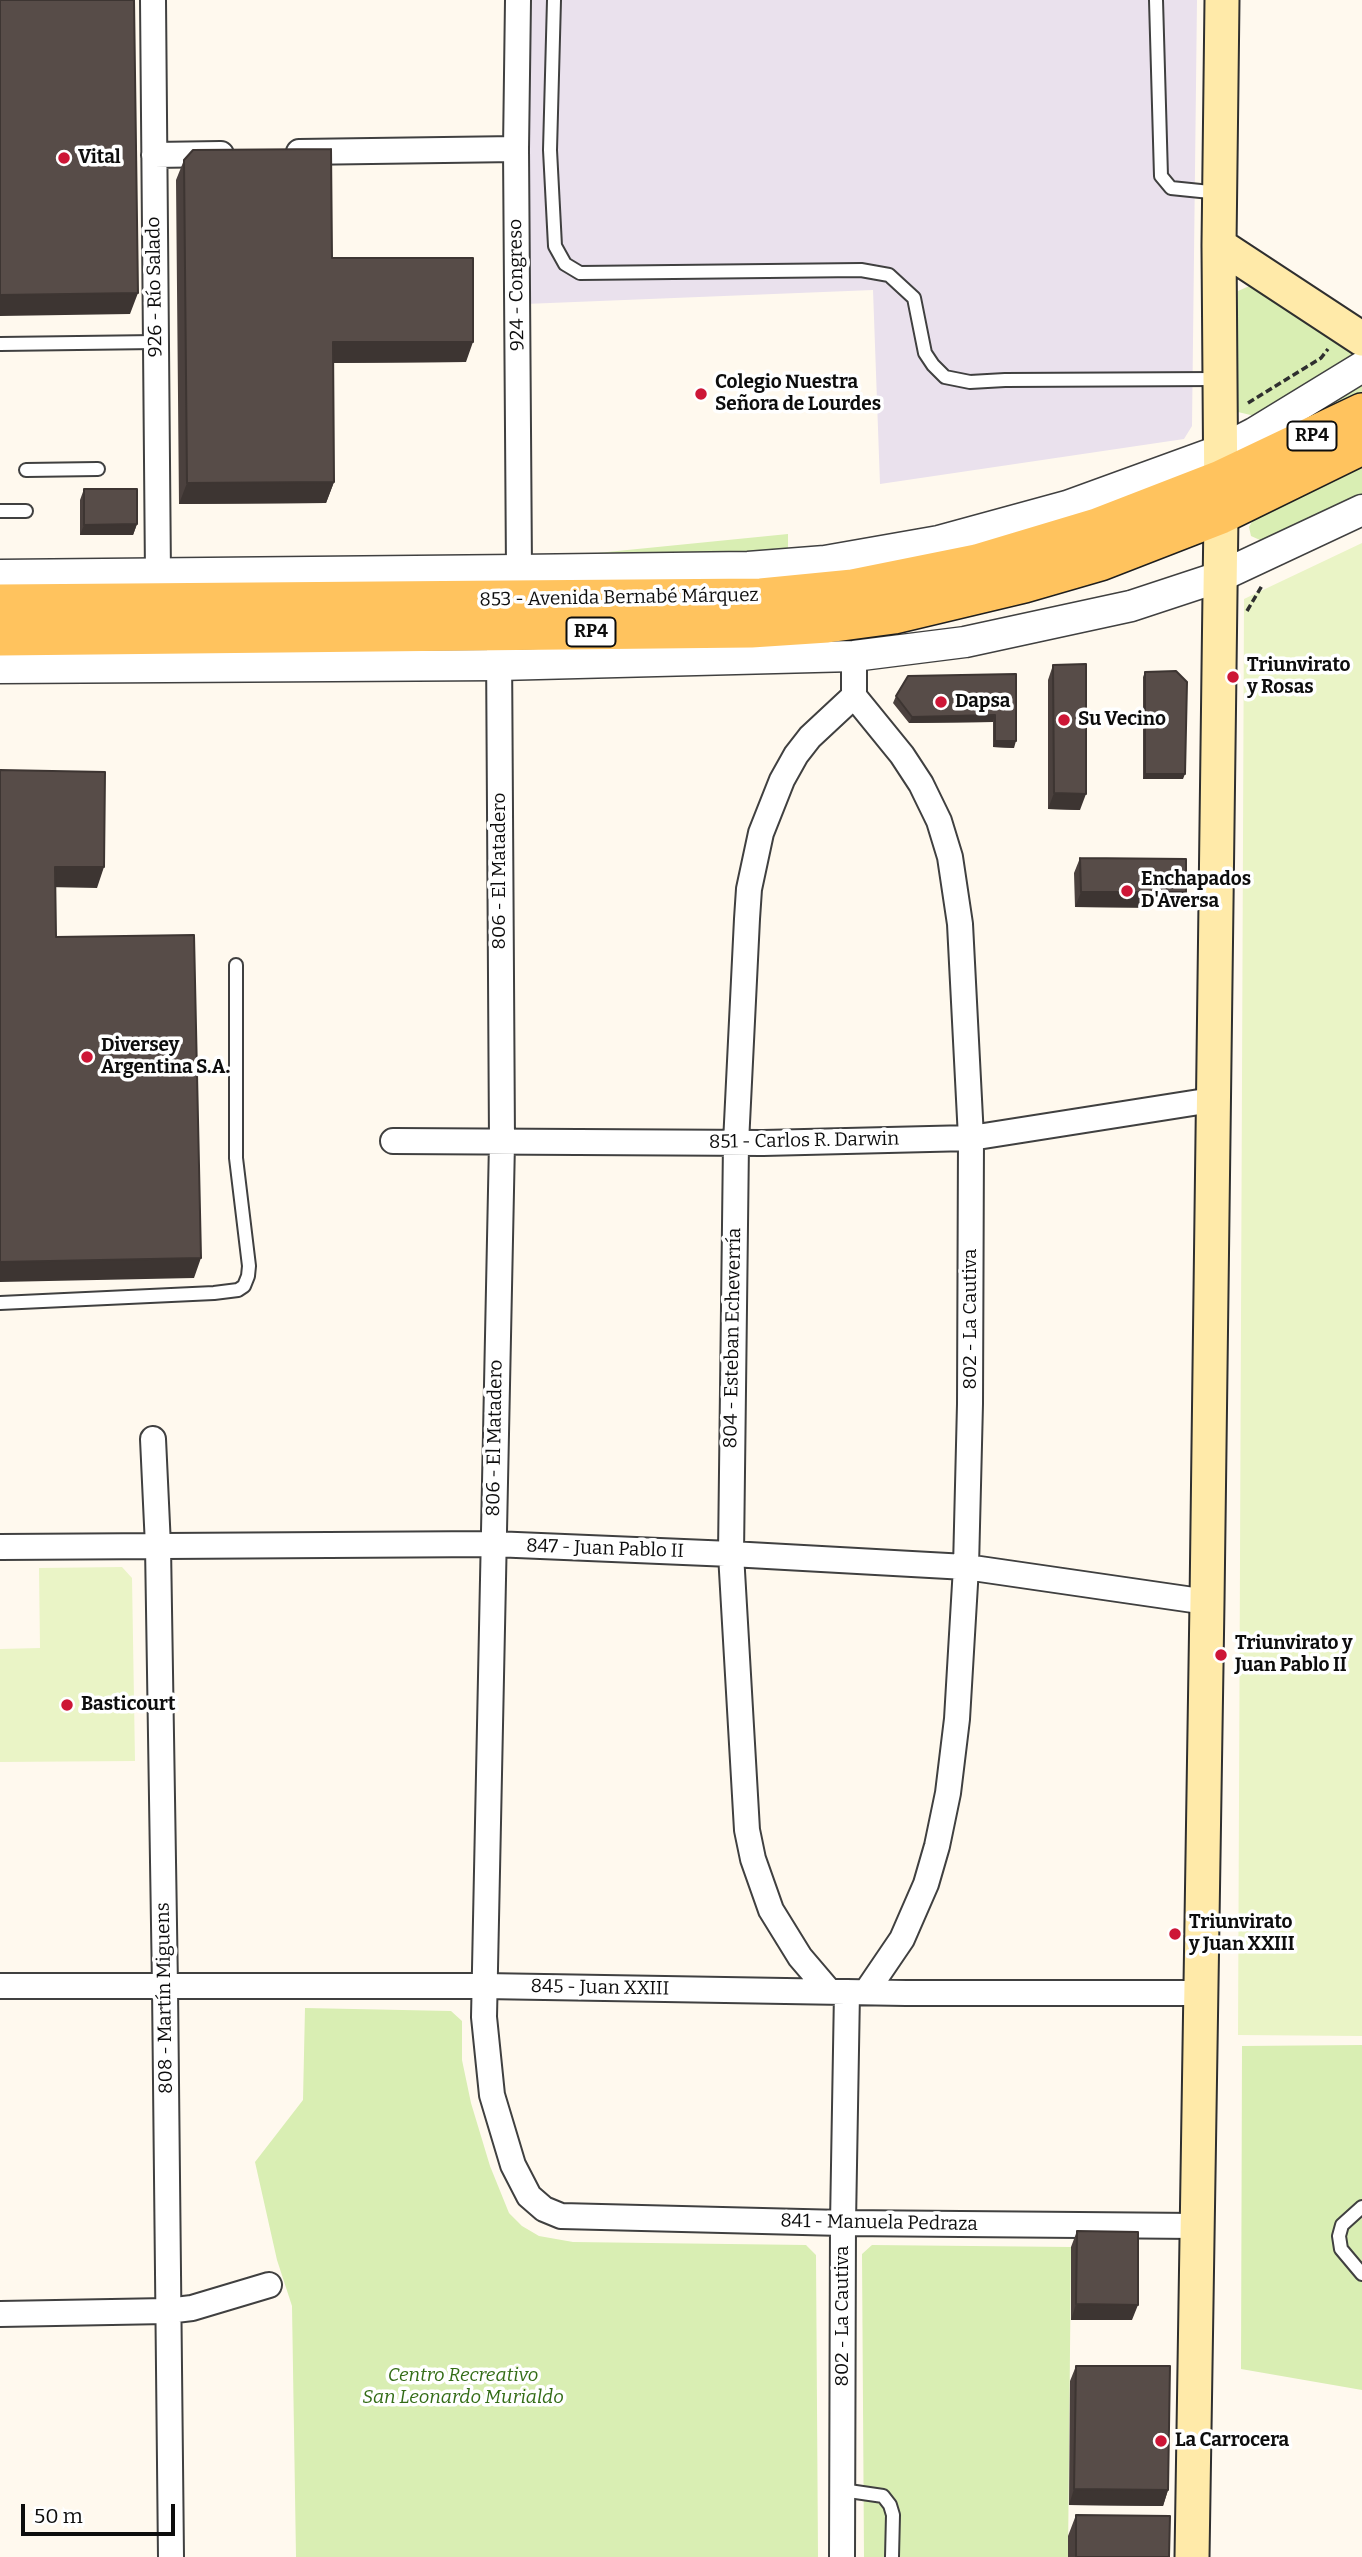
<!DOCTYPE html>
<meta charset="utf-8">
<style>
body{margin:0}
#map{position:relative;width:1362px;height:2557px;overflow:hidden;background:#fff9ee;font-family:Bitter,serif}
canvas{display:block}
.scale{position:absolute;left:21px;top:2504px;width:154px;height:32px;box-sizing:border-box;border:4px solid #0d0d0d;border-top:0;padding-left:9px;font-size:21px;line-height:24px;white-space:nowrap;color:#0d0d0d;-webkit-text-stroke:5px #fff;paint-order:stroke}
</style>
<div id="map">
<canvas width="1362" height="2557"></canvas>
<div class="scale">50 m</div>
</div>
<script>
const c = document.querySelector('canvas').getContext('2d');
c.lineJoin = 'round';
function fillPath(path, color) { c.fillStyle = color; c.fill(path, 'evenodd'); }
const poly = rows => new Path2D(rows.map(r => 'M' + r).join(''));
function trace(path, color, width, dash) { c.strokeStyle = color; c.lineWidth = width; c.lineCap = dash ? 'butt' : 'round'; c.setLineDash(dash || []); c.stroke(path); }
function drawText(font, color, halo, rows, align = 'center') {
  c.font = font + ' Bitter,serif'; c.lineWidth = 7; c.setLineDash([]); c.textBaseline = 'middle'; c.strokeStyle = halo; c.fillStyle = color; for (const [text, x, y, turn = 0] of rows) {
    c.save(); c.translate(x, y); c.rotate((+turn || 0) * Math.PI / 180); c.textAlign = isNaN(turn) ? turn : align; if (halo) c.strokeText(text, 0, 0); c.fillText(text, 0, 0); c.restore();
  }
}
fillPath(poly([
 [521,0,1197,0,1192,426,1184,439,880,484,873,290,525,304]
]), '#eae1ed');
fillPath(poly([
 [1254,284,1360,351,1361,358,1259,417,1238,412,1238,291],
 [1362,383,1362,398,1255,443],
 [1362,466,1362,495,1272,538,1260,540,1251,536,1249,527,1254,518],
 [788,534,788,557,527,560],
 [305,2008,451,2011,462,2021,462,2060,471,2103,490,2166,509,2213,522,2226,539,2236,573,2242,806,2245,816,2255,818,2557,296,2557,292,2306,277,2260,255,2162,303,2100],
 [1362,2045,1362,2390,1241,2369,1242,2046],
 [872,2245,1071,2247,1068,2557,864,2557,862,2254]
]), '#d9eeb3');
fillPath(poly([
 [1362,543,1362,2036,1238,2035,1244,599],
 [122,1567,132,1578,135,1761,0,1762,0,1649,40,1648,39,1568]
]), '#eaf4c6');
const service = poly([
 [554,0,550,150,555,246,565,264,580,273,861,270,889,275,914,298,925,353,933,365,945,377,970,382,1005,380,1217,379],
 [1156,0,1161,176,1171,188,1220,193],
 [0,344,156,342],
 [26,470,98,469],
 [0,511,26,511],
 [0,1303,214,1293,238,1290,244,1286,248,1276,249,1266,236,1158,236,965],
 [1362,2207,1342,2225,1339,2236,1341,2249,1362,2274],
 [842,2490,883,2496,890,2505,893,2515,892,2557]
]);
const minor = poly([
 [153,0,158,575],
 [518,0,516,149,519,570],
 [299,152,516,149],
 [154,155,221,154],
 [499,646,502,1142,484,2017,492,2095,513,2165,529,2196,544,2209,561,2216,843,2223,1197,2226],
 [854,656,854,696,902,755,921,784,939,821,950,857,960,924,971,1138,970,1404,966,1567,957,1719,948,1793,937,1846,926,1884,902,1939,866,1992],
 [393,1141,763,1143,971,1138,1212,1100],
 [153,1439,158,1546,165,1987,171,2557],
 [0,1547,493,1544,731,1554,966,1567,1207,1602],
 [0,1986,484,1986,906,1993,1200,1993],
 [829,1991,800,1957,771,1910,753,1859,747,1830,731,1554,736,1143,747,919,749,889,761,833,782,780,796,755,810,737,854,696],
 [0,2314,167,2311,192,2308,269,2285],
 [842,2557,843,2223,847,1992]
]);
const tertiary = poly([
 [0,575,519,570,748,567,825,561,939,541,1067,506,1221,450,1254,433,1362,367],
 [0,668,499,665,854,656,965,642,1131,606,1219,577,1362,510]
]);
const secondary = poly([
 [1219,245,1362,339],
 [1192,2557,1207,1602,1221,515,1219,245,1222,0]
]);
const primary = poly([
 [0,603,761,597,853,588,977,563,1097,527,1221,479,1362,412],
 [0,637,751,629,827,624,894,615,1024,584,1100,562,1221,515,1362,446]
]);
trace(service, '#404040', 16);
trace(minor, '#404040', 28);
trace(tertiary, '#404040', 33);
trace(secondary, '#2f2f2f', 37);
trace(primary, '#1e1e1e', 40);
trace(poly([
 [1248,403,1321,358,1328,349],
 [1247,611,1263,584]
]), '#2f2f2f', 3.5, [7, 3.5]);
trace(service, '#fff', 12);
trace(minor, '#fff', 24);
trace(tertiary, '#fff', 30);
trace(secondary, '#ffeaa9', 33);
trace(primary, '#ffc35e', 37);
fillPath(poly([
 [184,160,332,258,466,362,333,363,334,482,326,503,179,504,176,180],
 [84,489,137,524,133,535,80,535,80,500],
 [1053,665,1080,810,1048,809,1048,680],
 [1145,672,1183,779,1143,779,1143,677],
 [1016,674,1014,748,993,747,993,722,909,723,893,703,896,696],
 [1080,858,1180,908,1075,907,1074,873],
 [1077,2231,1132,2320,1071,2320,1071,2247],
 [1076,2366,1168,2490,1163,2506,1069,2505,1070,2381],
 [1076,2515,1169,2557,1068,2557,1068,2536]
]), '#4b413e');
fillPath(poly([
 [138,293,130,314,0,316,0,295],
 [333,342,473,342,466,362,325,363],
 [334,482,326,503,179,504,187,483],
 [137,524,133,535,80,535,84,525],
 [995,715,993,722,909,723,912,717],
 [995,741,1016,741,1014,748,993,747],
 [1145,774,1185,774,1183,779,1143,779],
 [1054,793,1086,794,1080,810,1048,809],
 [55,867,104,867,97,888,47,887],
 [1081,892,1186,892,1180,908,1075,907],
 [201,1258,194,1278,0,1282,0,1262],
 [1076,2304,1138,2305,1132,2320,1071,2320],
 [1074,2489,1168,2490,1163,2506,1069,2505]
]), '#3d3532');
const building = poly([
 [0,0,134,0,138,293,0,295,0,0],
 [331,149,332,258,473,258,473,342,333,342,334,482,187,483,184,160,193,150,331,149],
 [84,489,137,489,137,524,84,525,84,489],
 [1086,664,1086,794,1054,793,1053,665,1086,664],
 [1176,671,1187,682,1185,774,1145,774,1145,672,1176,671],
 [1016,674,1016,741,995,741,995,715,912,717,896,696,908,676,1016,674],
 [0,770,105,772,104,867,55,867,56,937,194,935,201,1258,0,1262,0,770],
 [1080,858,1186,859,1186,892,1081,892,1080,858],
 [1077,2231,1138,2232,1138,2305,1076,2304,1077,2231],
 [1076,2366,1170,2366,1168,2490,1074,2489,1076,2366],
 [1076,2515,1170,2516,1169,2557,1076,2557,1076,2515]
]);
fillPath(building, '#574c48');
trace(building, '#3d3532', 2);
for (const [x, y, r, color] of [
 [64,158,7,"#cd1636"],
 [701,394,7,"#cd1636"],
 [1233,677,7,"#cd1636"],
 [941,702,7,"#cd1636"],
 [1064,720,7,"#cd1636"],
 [1127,891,7,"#cd1636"],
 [87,1057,7,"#cd1636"],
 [1221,1655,7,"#cd1636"],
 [67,1705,7,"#cd1636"],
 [1175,1934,7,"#cd1636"],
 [1161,2441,7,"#cd1636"]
]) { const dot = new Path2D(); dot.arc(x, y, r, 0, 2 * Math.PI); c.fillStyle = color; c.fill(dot); trace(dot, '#fff', 2.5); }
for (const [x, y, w] of [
 [1312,436,49],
 [591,632,49]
]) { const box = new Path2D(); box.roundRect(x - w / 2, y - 14.5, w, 29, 5); c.fillStyle = '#fff'; c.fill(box); trace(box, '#0d0d0d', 2); }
drawText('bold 18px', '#0d0d0d', null, [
 ["RP4",1312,436],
 ["RP4",591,632]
]);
drawText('bold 19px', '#0d0d0d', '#fff', [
 ["Vital",78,158],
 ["Colegio Nuestra",715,383],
 ["Señora de Lourdes",715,405],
 ["Triunvirato",1247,666],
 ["y Rosas",1247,688],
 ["Dapsa",955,702],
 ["Su Vecino",1078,720],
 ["Enchapados",1141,880],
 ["D'Aversa",1141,902],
 ["Diversey",101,1046],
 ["Argentina S.A.",101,1068],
 ["Triunvirato y",1235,1644],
 ["Juan Pablo II",1235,1666],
 ["Basticourt",81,1705],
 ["Triunvirato",1189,1923],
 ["y Juan XXIII",1189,1945],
 ["La Carrocera",1175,2441]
], 'left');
drawText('19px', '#0d0d0d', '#fff', [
 ["924 - Congreso",517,285,-91],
 ["926 - Río Salado",155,287,-91],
 ["853 - Avenida Bernabé Márquez",619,598,-1],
 ["806 - El Matadero",500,871,-90],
 ["851 - Carlos R. Darwin",804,1141,-1],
 ["802 - La Cautiva",971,1319,-90],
 ["804 - Esteban Echeverría",733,1338,-89],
 ["806 - El Matadero",495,1438,-89],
 ["847 - Juan Pablo II",605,1549,2],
 ["845 - Juan XXIII",600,1988,1],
 ["808 - Martín Miguens",165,1998,-91],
 ["841 - Manuela Pedraza",879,2223,1],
 ["802 - La Cautiva",843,2316,-90]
]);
drawText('italic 19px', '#336c16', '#fff', [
 ["Centro Recreativo",463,2376],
 ["San Leonardo Murialdo",463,2398]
]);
</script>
